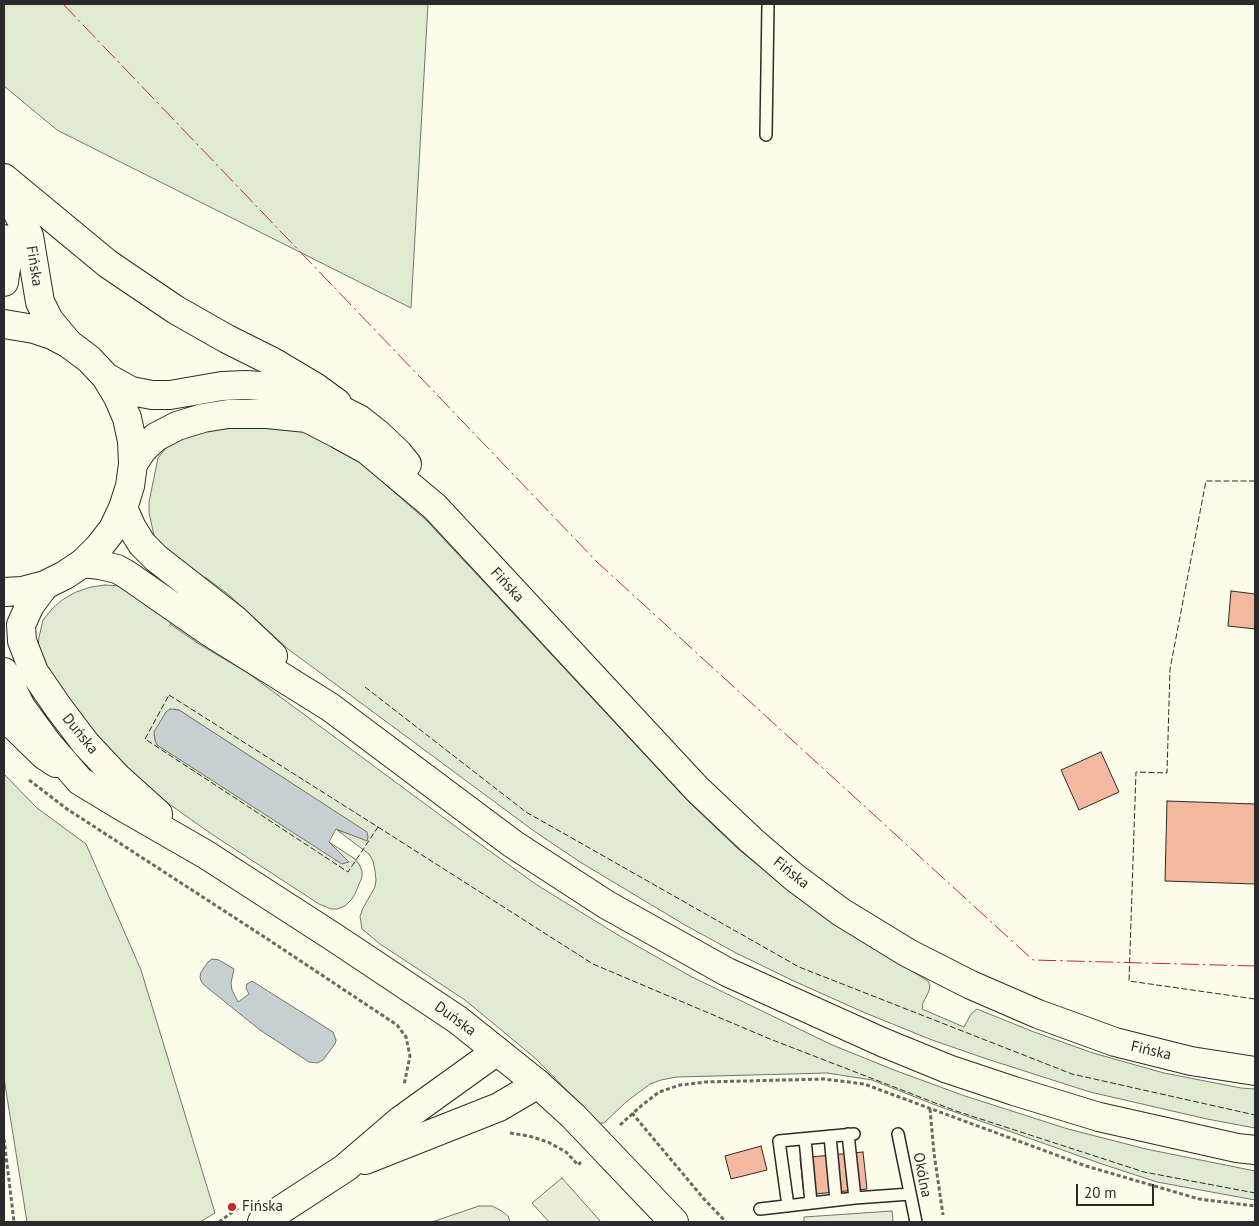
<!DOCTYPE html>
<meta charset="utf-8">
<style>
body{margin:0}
#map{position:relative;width:1259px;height:1226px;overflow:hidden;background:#fdfbea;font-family:"PT Sans",sans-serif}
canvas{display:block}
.frame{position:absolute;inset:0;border:5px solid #2b2b2b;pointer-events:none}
.scale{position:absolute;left:1076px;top:1184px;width:78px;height:22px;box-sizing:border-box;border:2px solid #2b2b2b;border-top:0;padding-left:6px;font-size:15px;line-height:18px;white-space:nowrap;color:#2b2b2b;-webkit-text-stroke:4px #fdfbea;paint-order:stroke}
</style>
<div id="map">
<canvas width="1259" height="1226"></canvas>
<div class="frame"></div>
<div class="scale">20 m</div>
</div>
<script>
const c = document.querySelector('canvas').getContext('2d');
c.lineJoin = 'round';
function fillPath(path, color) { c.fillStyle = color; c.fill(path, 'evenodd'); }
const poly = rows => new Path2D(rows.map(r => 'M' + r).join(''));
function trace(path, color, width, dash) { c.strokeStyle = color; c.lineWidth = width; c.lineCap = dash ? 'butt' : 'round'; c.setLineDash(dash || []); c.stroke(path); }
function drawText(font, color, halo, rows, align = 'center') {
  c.font = font + ' "PT Sans",sans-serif'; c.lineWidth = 4; c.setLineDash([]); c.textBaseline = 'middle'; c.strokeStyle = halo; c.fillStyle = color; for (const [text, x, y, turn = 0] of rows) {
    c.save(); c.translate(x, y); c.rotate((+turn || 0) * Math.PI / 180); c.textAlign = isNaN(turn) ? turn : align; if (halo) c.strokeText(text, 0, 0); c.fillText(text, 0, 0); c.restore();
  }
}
const green = poly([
 [4,4,428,4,411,308,57,130,4,86,4,4],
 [266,423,313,433,363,463,385,484,426,520,688,801,737,848,792,893,847,931,928,981,930,985,929,991,922,1005,923,1006,922,1009,964,1027,971,1014,977,1009,1034,1032,1093,1053,1164,1073,1241,1088,1255,1089,1255,1128,1207,1119,1090,1092,987,1059,932,1040,863,1012,796,982,736,953,685,925,580,862,534,831,288,649,229,595,205,577,202,580,161,547,154,535,149,513,149,502,158,458,166,448,174,439,187,432,266,423],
 [105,585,121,586,172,620,170,624,199,644,248,673,459,829,537,885,618,935,690,976,830,1044,894,1070,965,1096,1068,1129,1146,1149,1255,1171,1255,1200,1157,1182,1102,1164,938,1106,872,1080,827,1073,677,1077,661,1080,650,1084,626,1102,604,1123,599,1123,535,1058,465,1000,380,944,362,929,360,916,363,908,375,887,376,880,375,871,373,861,369,854,337,830,367,840,366,832,179,710,174,709,154,735,157,745,348,862,329,842,355,859,359,864,362,871,362,877,355,894,351,900,345,906,337,909,331,909,319,904,210,833,165,801,139,780,107,750,55,688,38,646,39,637,43,620,52,609,62,600,76,592,91,587,105,585],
 [4,774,37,808,86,844,141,970,215,1213,200,1222,27,1222,4,1078,4,774]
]);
fillPath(green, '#deebd1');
trace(green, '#74746e', 1);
const parking = poly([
 [562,1178,601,1222,549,1222,532,1203,562,1178],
 [479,1206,492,1206,500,1210,508,1216,510,1222,432,1222,479,1206],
 [892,1211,893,1222,804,1222,804,1217,892,1211]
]);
fillPath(parking, '#eceadb');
trace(parking, '#74746e', 1);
const water = poly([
 [170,709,179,710,367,832,368,837,367,841,336,829,329,842,349,862,342,864,157,745,155,740,154,732,166,712,170,709],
 [212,959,219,960,234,969,231,983,232,990,238,1002,249,994,246,988,247,984,252,981,333,1032,336,1040,335,1044,323,1060,317,1063,309,1062,260,1030,204,985,201,981,200,977,201,972,208,962,212,959]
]);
fillPath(water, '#c7d0d0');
trace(water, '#74746e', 1);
const building = poly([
 [1231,591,1255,594,1255,629,1228,626,1231,591],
 [1101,752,1119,792,1079,810,1061,770,1101,752],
 [1167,801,1255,804,1255,884,1165,881,1167,801],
 [761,1146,767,1170,731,1179,725,1156,761,1146],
 [863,1152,867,1189,804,1195,800,1158,863,1152]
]);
fillPath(building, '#f2b8a0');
trace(building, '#2b2b2b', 1);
const lane = poly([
 [766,135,768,4],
 [848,1134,855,1198],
 [898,1134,916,1222],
 [830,1136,836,1200],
 [805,1139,811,1203],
 [788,1206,779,1141,854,1134],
 [760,1209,855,1198,910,1194]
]);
const secondary = poly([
 [4,178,108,264,176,310,227,339,273,362,315,387,337,403],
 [5,187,29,236,40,302,49,320,69,344],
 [4,239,6,245,6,268,4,282],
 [4,716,44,755,56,763],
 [365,1160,499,1107,538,1084],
 [262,1222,345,1168,401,1120,497,1051]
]);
const primary = poly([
 [123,508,132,528,142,544,156,558,234,619,273,656],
 [83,563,100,565,117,569,126,574,208,631,330,707,513,844,607,905,727,972,882,1042,948,1069,1014,1091,1099,1117,1237,1148,1255,1150]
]);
const highway = poly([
 [4,324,34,329,52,335,69,344,89,359,106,377,118,397,127,418,132,441,133,464,130,486,123,508,113,529,99,547,83,563,65,575,45,585,22,591,4,592],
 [106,377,131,391,152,395,170,395,222,386,246,385,274,387,309,397,329,404,359,419,378,434,398,453,407,464],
 [133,464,143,449,156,437,177,426,203,418,228,414,267,414,307,418,338,434,367,450,435,507,697,789,751,840,794,877,841,912,908,953,971,985,1038,1014,1115,1042,1191,1061,1255,1071],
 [45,585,30,605,21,625,22,641,34,672,58,707,86,744,118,778,158,814],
 [4,672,21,707,48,744,80,781,118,804,205,854,335,938,458,1020,538,1084,573,1116,674,1222]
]);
trace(lane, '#2b2b2b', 14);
trace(secondary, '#2b2b2b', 30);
trace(primary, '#2b2b2b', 30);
trace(highway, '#2b2b2b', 30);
trace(poly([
 [29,780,67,809,266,938,397,1025,406,1037,410,1056,404,1085],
 [930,1109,934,1153,943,1215],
 [632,1113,704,1199,726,1222],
 [620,1125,641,1106,659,1092,680,1085,705,1082,824,1079,864,1084,1086,1166,1199,1199,1255,1206],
 [510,1133,529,1136,548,1142,566,1152,578,1165,581,1162],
 [4,1139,14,1222],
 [219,1222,238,1208]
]), '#6a6964', 3, [4, 2.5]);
trace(lane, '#fdfbea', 11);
trace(secondary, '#fdfbea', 28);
trace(primary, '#fdfbea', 28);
trace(highway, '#fdfbea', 28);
trace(poly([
 [1255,481,1206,481,1170,669,1167,773,1136,772,1129,981,1255,999],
 [365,687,526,812,799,967,1072,1074,1255,1115],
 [169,695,378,827,348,872,145,739,169,695],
 [378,827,593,964,770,1039,956,1111,1144,1172,1255,1193]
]), '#2b2b2b', 1, [6, 2.5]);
trace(poly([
 [63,4,597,562,1033,960,1255,966]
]), '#c62828', 1, [18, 4, 2.5, 4]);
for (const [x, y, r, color] of [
 [232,1207,5,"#c62828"]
]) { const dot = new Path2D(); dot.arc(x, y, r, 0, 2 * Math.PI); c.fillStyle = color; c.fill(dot); trace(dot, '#fdfbea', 2); }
drawText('15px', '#2b2b2b', '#fdfbea', [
 ["Fińska",34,266,81],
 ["Fińska",507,585,47],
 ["Duńska",80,734,51],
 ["Fińska",791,873,39],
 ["Duńska",455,1019,36],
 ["Fińska",1151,1051,13],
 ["Okólna",922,1175,79]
]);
drawText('15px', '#2b2b2b', '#fdfbea', [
 ["Fińska",242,1207]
], 'left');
</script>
